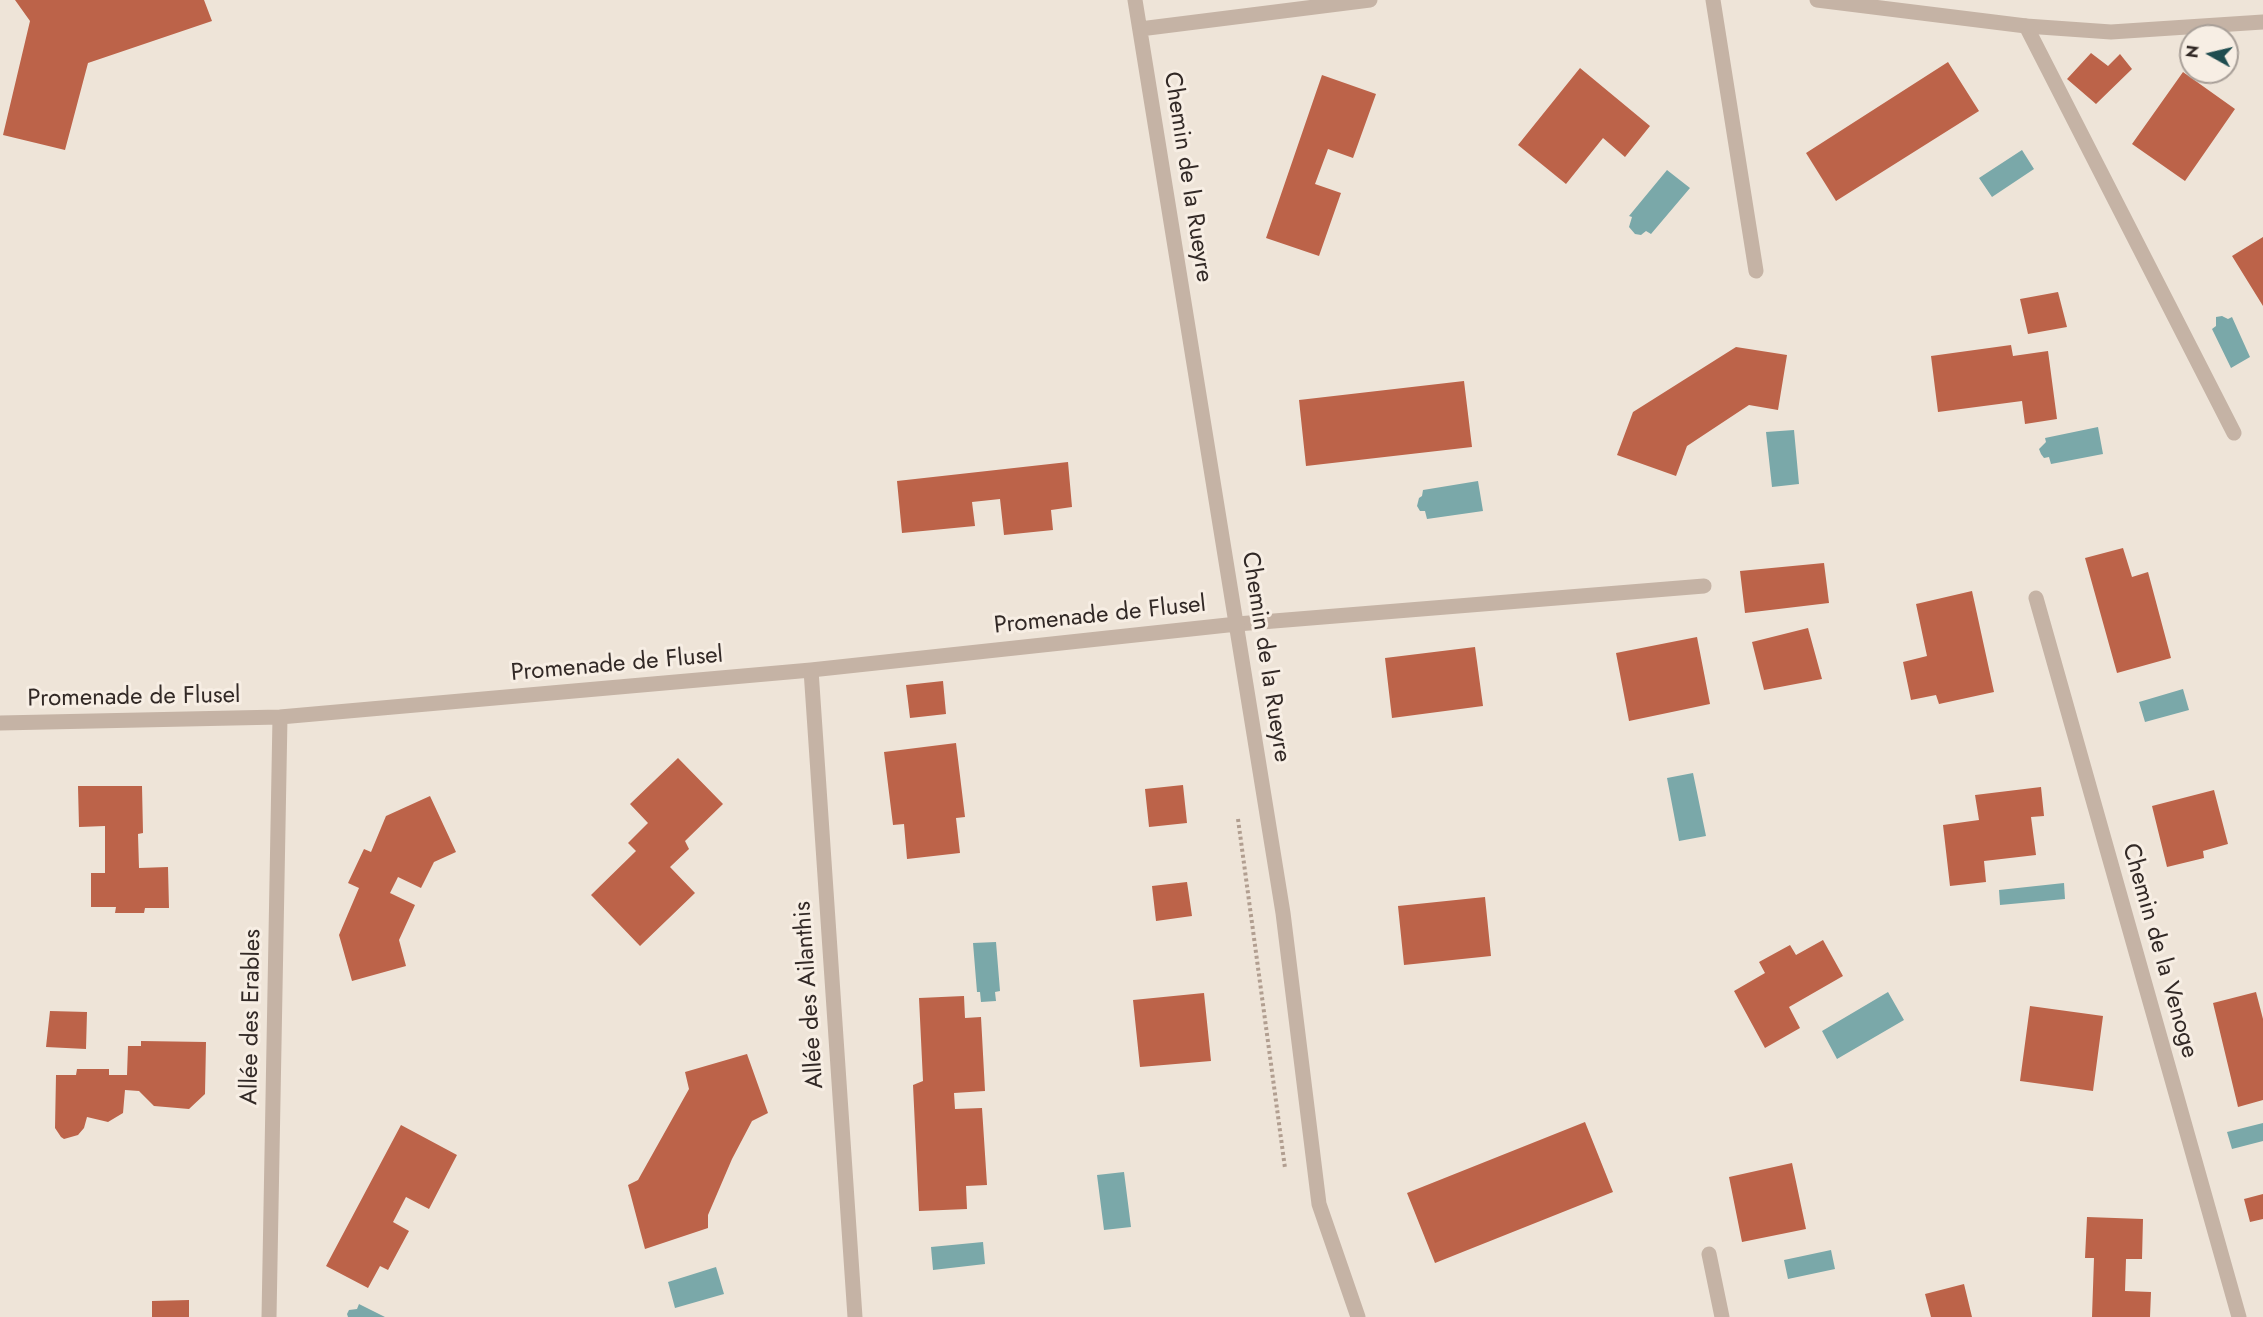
<!DOCTYPE html>
<meta charset="utf-8">
<style>
body{margin:0}
#map{position:relative;width:2263px;height:1317px;overflow:hidden;background:#eee4d8;font-family:Jost,sans-serif}
canvas{display:block}
.north{position:absolute;left:2179px;top:24px;width:60px;height:60px;box-sizing:border-box;background:#f7eee4;border:2px solid #a89f98;border-radius:50%;rotate:278deg;font-size:16px;font-weight:700;line-height:24px;text-align:center;color:#322926}
.north::after{content:'';display:block;margin:auto;width:21px;height:27px;background:#1f4d50;clip-path:polygon(50% 0,100% 100%,50% 72%,0 100%)}
</style>
<div id="map">
<canvas width="2263" height="1317"></canvas>
<div class="north">N</div>
</div>
<script>
const c = document.querySelector('canvas').getContext('2d');
c.lineJoin = 'round';
function fillPath(path, color) { c.fillStyle = color; c.fill(path, 'evenodd'); }
const poly = rows => new Path2D(rows.map(r => 'M' + r).join(''));
function trace(path, color, width, dash) { c.strokeStyle = color; c.lineWidth = width; c.lineCap = dash ? 'butt' : 'round'; c.setLineDash(dash || []); c.stroke(path); }
function drawText(font, color, halo, rows, align = 'center') {
  c.font = font + ' Jost,sans-serif'; c.lineWidth = 6; c.setLineDash([]); c.textBaseline = 'middle'; c.strokeStyle = halo; c.fillStyle = color; for (const [text, x, y, turn = 0] of rows) {
    c.save(); c.translate(x, y); c.rotate((+turn || 0) * Math.PI / 180); c.textAlign = isNaN(turn) ? turn : align; if (halo) c.strokeText(text, 0, 0); c.fillText(text, 0, 0); c.restore();
  }
}
fillPath(poly([
 [2022,150,2034,169,1992,197,1979,178],
 [1667,170,1690,188,1651,234,1646,231,1641,235,1635,234,1629,227,1632,217,1629,216],
 [2222,316,2228,319,2232,317,2250,357,2231,368,2212,329,2216,326,2216,317],
 [2098,427,2103,454,2051,464,2049,457,2044,458,2041,454,2039,449,2046,442,2045,438],
 [1794,430,1799,484,1772,487,1766,432],
 [1478,481,1483,511,1427,519,1425,511,1420,511,1417,506,1419,498,1422,496,1423,490],
 [2183,689,2189,710,2145,722,2139,702],
 [1693,773,1706,836,1679,841,1667,778],
 [2064,883,2065,899,2000,905,1999,890],
 [996,942,1000,991,995,992,996,1001,981,1002,980,992,977,992,973,943],
 [1888,992,1904,1020,1837,1059,1822,1031],
 [2263,1123,2263,1141,2232,1149,2227,1132],
 [1124,1172,1131,1227,1104,1230,1097,1175],
 [983,1242,985,1264,933,1270,931,1247],
 [1831,1250,1835,1269,1788,1279,1784,1260],
 [716,1267,724,1294,675,1308,668,1282],
 [359,1304,385,1317,348,1317,347,1314,349,1310,357,1309]
]), '#7aa8a9');
fillPath(poly([
 [15,0,204,0,212,21,88,63,65,150,3,135,30,21],
 [2091,53,2108,66,2120,54,2132,69,2096,104,2067,79],
 [1948,62,1979,111,1836,201,1806,153],
 [1580,68,1650,126,1625,157,1603,138,1566,184,1518,145],
 [2183,72,2235,109,2185,181,2132,144],
 [1322,75,1376,94,1353,158,1328,149,1315,184,1341,193,1319,256,1266,238],
 [2263,237,2263,306,2232,256],
 [2058,292,2067,327,2028,334,2020,299],
 [2011,345,2013,356,2048,351,2057,419,2025,424,2022,401,1938,412,1931,356],
 [1736,347,1787,355,1778,410,1749,405,1687,446,1676,476,1617,455,1633,412],
 [1464,381,1472,447,1306,466,1299,400],
 [1068,462,1072,507,1051,510,1053,530,1004,535,1000,499,972,502,975,526,902,533,897,481],
 [2123,548,2132,577,2148,572,2171,658,2117,673,2085,558],
 [1824,563,1829,603,1745,613,1740,571],
 [1972,591,1994,692,1939,704,1936,695,1911,700,1903,662,1927,656,1916,604],
 [1808,628,1822,679,1764,690,1752,642],
 [1697,637,1710,704,1629,721,1616,653],
 [1475,647,1483,706,1392,718,1385,658],
 [943,681,946,714,910,718,906,685],
 [956,743,965,817,956,818,960,853,907,859,904,824,893,825,884,752],
 [678,758,723,804,685,841,689,849,670,867,695,893,640,946,591,895,636,851,628,843,648,823,630,804],
 [1183,785,1187,823,1149,827,1145,789],
 [78,786,142,786,143,833,138,834,139,868,168,867,169,908,145,908,144,913,115,913,116,907,91,907,91,873,105,873,105,826,79,827],
 [2041,787,2044,816,2031,817,2036,855,1984,861,1986,882,1950,886,1943,825,1979,820,1975,795],
 [2214,790,2228,844,2203,851,2204,858,2167,867,2152,806],
 [430,796,456,852,434,862,421,888,398,877,390,893,415,905,399,940,406,966,352,981,339,935,359,888,348,883,364,849,371,852,386,816],
 [1187,882,1192,916,1156,921,1152,886],
 [1485,897,1491,956,1404,965,1398,906],
 [1823,940,1843,976,1789,1007,1800,1028,1765,1048,1734,991,1765,973,1759,962,1790,945,1796,955],
 [2256,992,2263,1019,2263,1100,2238,1107,2213,1003],
 [1204,993,1211,1061,1140,1067,1133,1000],
 [964,996,965,1018,981,1017,985,1091,954,1093,955,1109,982,1108,987,1185,966,1186,967,1209,919,1211,913,1085,923,1081,919,998],
 [2030,1006,2103,1016,2093,1091,2020,1081],
 [50,1011,87,1012,86,1049,46,1047],
 [141,1041,206,1042,205,1094,189,1109,154,1106,139,1091,125,1090,123,1113,108,1122,87,1117,84,1128,78,1135,64,1139,61,1137,55,1128,56,1075,76,1075,77,1069,109,1069,109,1075,127,1075,128,1046,141,1046],
 [747,1054,768,1113,752,1121,732,1159,708,1215,708,1228,645,1249,628,1185,638,1180,689,1089,685,1072],
 [1585,1122,1613,1192,1435,1263,1407,1193],
 [401,1125,457,1155,429,1209,406,1197,393,1222,409,1231,388,1270,380,1266,368,1288,326,1266],
 [1792,1163,1806,1229,1742,1242,1729,1177],
 [2263,1194,2263,1219,2250,1222,2244,1199],
 [2087,1217,2143,1219,2142,1259,2126,1259,2125,1291,2151,1292,2150,1317,2092,1317,2094,1258,2085,1258],
 [1964,1284,1972,1317,1931,1317,1925,1294],
 [189,1300,189,1317,152,1317,152,1301]
]), '#bc6349');
trace(poly([
 [1238,819,1285,1168]
]), '#b19e90', 4, [3, 3]);
trace(poly([
 [1713,0,1756,271],
 [2026,26,2234,433],
 [1237,624,1704,586],
 [1709,1254,1722,1317]
]), '#c5b3a5', 15);
trace(poly([
 [1135,0,1283,913,1319,1204,1358,1317],
 [1817,0,2026,26,2111,32,2263,22],
 [1140,29,1370,0],
 [2036,598,2239,1317],
 [811,670,855,1317],
 [0,723,280,717,811,670,1237,624],
 [269,1317,280,717]
]), '#c5b3a5', 15);
drawText('24px', '#322926', '#f7eee4', [
 ["Chemin de la Rueyre",1187,177,81],
 ["Promenade de Flusel",1100,616,-6],
 ["Chemin de la Rueyre",1265,657,81],
 ["Promenade de Flusel",617,665,-5],
 ["Promenade de Flusel",134,698,-1],
 ["Chemin de la Venoge",2159,951,74],
 ["Allée des Ailanthis",810,995,-94],
 ["Allée des Erables",252,1017,-89]
]);
</script>
